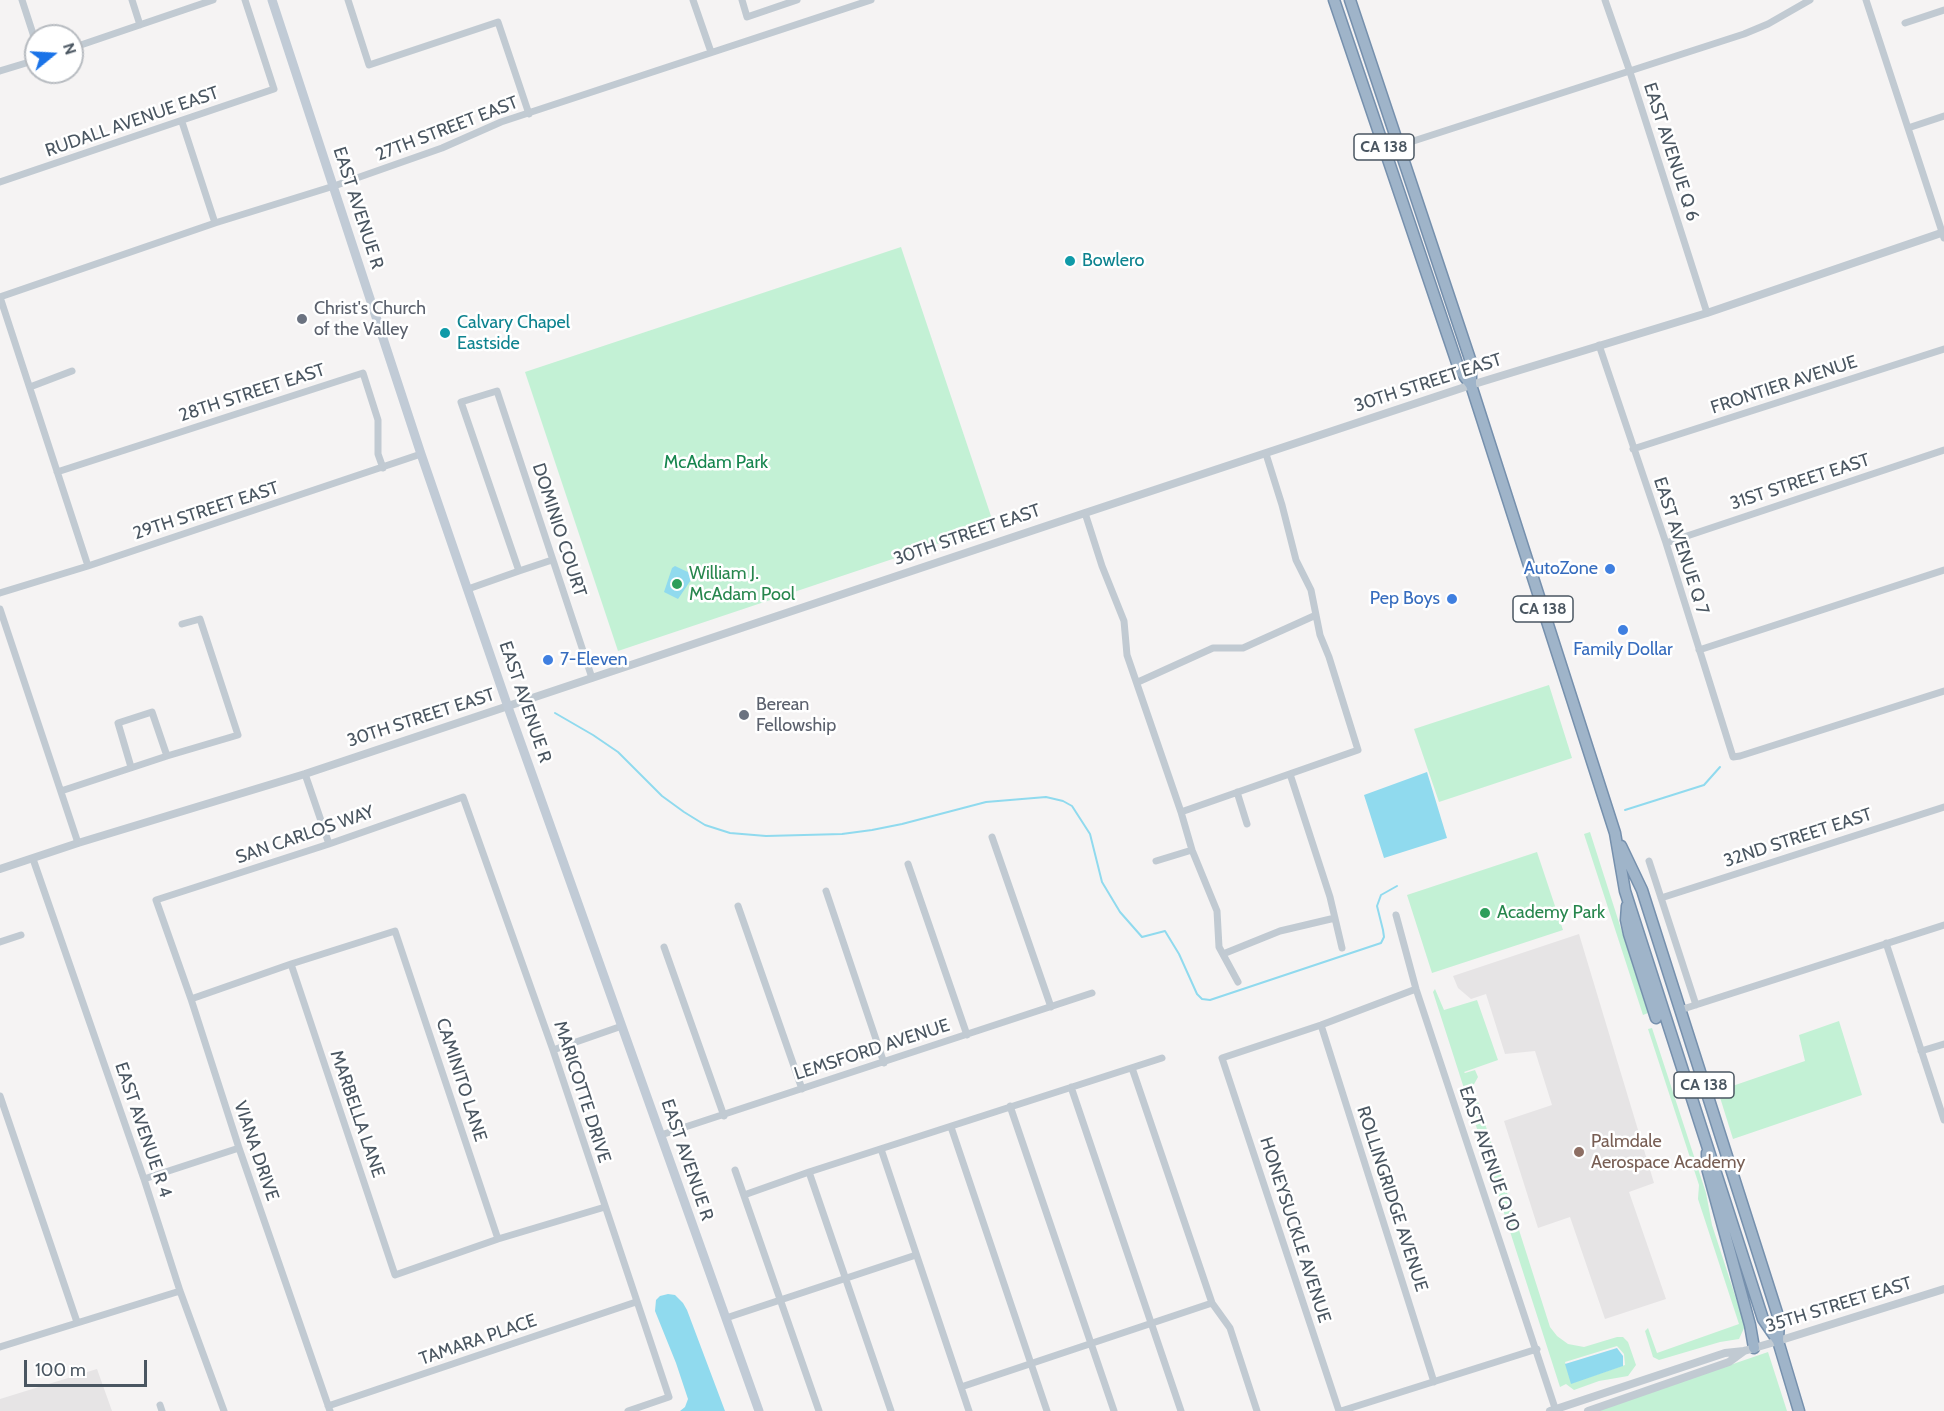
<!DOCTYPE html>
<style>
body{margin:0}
#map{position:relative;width:1944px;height:1411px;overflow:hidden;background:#f5f3f3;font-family:Cabin,sans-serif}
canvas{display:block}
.north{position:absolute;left:24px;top:24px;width:60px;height:60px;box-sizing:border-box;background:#fff;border:2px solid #b7bbc0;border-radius:50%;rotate:72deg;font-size:16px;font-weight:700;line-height:24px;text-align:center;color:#4a5661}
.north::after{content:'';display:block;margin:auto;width:21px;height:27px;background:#1a73e8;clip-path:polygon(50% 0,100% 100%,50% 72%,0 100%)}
.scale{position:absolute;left:24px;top:1360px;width:123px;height:27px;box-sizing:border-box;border:3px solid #4a5661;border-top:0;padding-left:8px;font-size:18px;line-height:21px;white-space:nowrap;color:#4a5661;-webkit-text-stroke:4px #fff;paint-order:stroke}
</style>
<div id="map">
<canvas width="1944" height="1411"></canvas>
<div class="north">N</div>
<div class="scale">100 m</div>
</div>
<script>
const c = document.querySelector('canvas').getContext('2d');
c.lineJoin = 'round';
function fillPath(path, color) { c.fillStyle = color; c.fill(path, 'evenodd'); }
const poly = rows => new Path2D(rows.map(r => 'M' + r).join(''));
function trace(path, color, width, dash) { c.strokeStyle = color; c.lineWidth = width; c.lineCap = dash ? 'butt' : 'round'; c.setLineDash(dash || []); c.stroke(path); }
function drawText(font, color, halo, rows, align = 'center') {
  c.font = font + ' Cabin,sans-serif'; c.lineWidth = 5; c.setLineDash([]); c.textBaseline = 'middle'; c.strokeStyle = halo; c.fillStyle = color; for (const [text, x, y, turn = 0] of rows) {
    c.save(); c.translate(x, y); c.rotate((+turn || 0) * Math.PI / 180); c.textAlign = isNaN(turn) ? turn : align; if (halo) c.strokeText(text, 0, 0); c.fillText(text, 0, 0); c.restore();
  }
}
fillPath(poly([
 [1579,934,1654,1183,1629,1192,1666,1299,1605,1319,1570,1217,1538,1228,1504,1121,1552,1105,1535,1051,1505,1054,1486,994,1471,999,1458,988,1453,976],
 [97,1369,112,1411,0,1411,0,1399]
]), '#e6e4e5');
fillPath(poly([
 [901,247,994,525,618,651,525,372],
 [1549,685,1572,758,1439,802,1414,729],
 [1590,832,1648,1013,1643,1015,1584,834],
 [1537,852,1563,930,1432,973,1407,895],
 [1435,989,1444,1010,1477,1000,1498,1060,1464,1072,1465,1073,1475,1070,1478,1077,1473,1086,1550,1327,1557,1336,1568,1344,1584,1347,1617,1337,1623,1337,1628,1342,1636,1365,1628,1376,1599,1381,1574,1390,1566,1384,1560,1387,1433,992],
 [1617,1346,1624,1354,1625,1365,1572,1383,1565,1362],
 [1839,1021,1862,1095,1733,1139,1718,1091,1805,1061,1799,1035],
 [1652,1028,1706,1193,1712,1225,1745,1326,1739,1339,1720,1342,1659,1360,1653,1357,1645,1331,1648,1328,1657,1353,1739,1324,1698,1199,1699,1185,1648,1029],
 [1768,1352,1787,1411,1596,1411]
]), '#c3f1d5');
fillPath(poly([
 [675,566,692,574,693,577,678,599,664,592,672,568],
 [1427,772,1447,838,1384,858,1364,795],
 [668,1294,675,1295,683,1303,687,1310,725,1411,680,1411,685,1407,688,1399,676,1363,655,1311,656,1300,660,1296],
 [1617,1348,1623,1356,1623,1366,1571,1384,1565,1364]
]), '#90daee');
trace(poly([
 [555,713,593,735,618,752,662,796,684,812,705,825,730,833,766,836,842,834,872,830,902,824,986,802,1046,797,1063,801,1072,806,1090,834,1102,882,1120,912,1142,937,1165,931,1179,954,1197,994,1202,999,1210,1000,1381,943,1384,937,1383,930,1377,906,1381,895,1397,886],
 [1625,810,1704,785,1720,767]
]), '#90daee', 2);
const trunk = poly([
 [1334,0,1459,369,1471,385],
 [1350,0,1471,362,1471,385,1615,833,1625,891,1763,1319,1778,1341,1799,1411],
 [1621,846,1642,890,1779,1319,1778,1341],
 [1627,906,1626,920,1629,934,1656,1018],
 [1707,1153,1707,1168,1750,1325,1754,1348]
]);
trace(trunk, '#7690ad', 13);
trace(poly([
 [22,0,36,43],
 [132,0,140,25],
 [348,0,369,65,498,22,529,114],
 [693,0,711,52],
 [742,0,747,17,797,0],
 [1605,0,1629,69,1707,313],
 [1866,0,1944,238],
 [1905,23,1944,10],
 [72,48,213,0],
 [0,71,36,60],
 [182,122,215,223],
 [1908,128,1944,116],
 [1398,146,1744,34,1768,24,1810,0],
 [0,182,274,89,245,0],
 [1599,345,1666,543,1733,757,1740,756,1944,691],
 [30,387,72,371],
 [1633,449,1944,349],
 [57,472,363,373,378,420,378,454,383,468],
 [1085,513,1102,566,1124,621,1127,655,1181,812,1192,850,1217,911,1219,947,1238,982],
 [1666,543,1944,450],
 [552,560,519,571,461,402,497,391,592,678],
 [88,566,0,297,215,223,334,186,442,148,501,122,871,0],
 [468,589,519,571],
 [0,593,88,566,421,454],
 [0,609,78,843],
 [1699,650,1944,570],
 [1138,682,1213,648,1243,648,1316,615],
 [131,767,118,723,152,712,167,756],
 [305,774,329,844],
 [1290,774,1330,897,1342,948],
 [61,791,167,756,238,735,200,619,182,624],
 [1237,792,1247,824],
 [1181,812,1358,750,1329,657,1320,635,1311,590,1296,560,1282,505,1266,454],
 [992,837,1051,1007],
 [33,859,144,1179,180,1291,224,1411],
 [1156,861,1192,850],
 [1649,861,1696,1005],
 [908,864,967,1035],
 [826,891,884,1063],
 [1661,898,1944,807],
 [738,906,802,1089],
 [1396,915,1416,989,1556,1411],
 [0,942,21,935],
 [1886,943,1944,1120],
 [664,947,724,1116],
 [1223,954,1280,931,1335,918],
 [291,964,395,1275,498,1239,605,1207],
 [191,999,291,964,395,931,498,1239],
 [1680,1010,1944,925],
 [1321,1025,1434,1382],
 [553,1050,622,1026],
 [1921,1051,1944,1044],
 [1132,1068,1212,1303,1230,1328,1257,1411],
 [1071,1087,1181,1411],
 [0,1096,77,1322],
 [1010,1106,1114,1411],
 [951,1127,1047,1411],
 [661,1135,1092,993],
 [881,1149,969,1411],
 [735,1170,819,1411],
 [809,1172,891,1411],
 [144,1179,239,1148],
 [744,1195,809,1172,1162,1058],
 [726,1318,916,1255],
 [0,1347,180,1291],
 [961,1387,1212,1303],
 [160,1405,162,1411],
 [328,1406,636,1302],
 [330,1411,239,1148,191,999,156,900,329,844,463,797,553,1050,669,1397,628,1411],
 [1339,1411,1222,1058,1321,1025,1416,989],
 [1341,1411,1537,1349]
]), '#c1cad2', 7);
trace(poly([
 [0,869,78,843,305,774,1085,513,1471,385,1707,313,1944,232],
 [1550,1411,1725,1353,1744,1351,1778,1341,1944,1289],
 [1588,1411,1729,1362,1744,1351]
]), '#c1cad2', 8);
trace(poly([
 [272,0,421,454,508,707,759,1411]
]), '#c1cbd6', 9);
trace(trunk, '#9fb4c9', 10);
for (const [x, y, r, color] of [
 [1070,261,6,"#0f9aa8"],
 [302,319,6,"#6b7280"],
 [445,333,6,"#0f9aa8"],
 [1610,569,6,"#3f7fe0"],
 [677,584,6,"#2e9e5b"],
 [1452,599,6,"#3f7fe0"],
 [1623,630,6,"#3f7fe0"],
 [548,660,6,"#3f7fe0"],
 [744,715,6,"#6b7280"],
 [1485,913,6,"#2e9e5b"],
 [1579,1152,6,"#8d6e63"]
]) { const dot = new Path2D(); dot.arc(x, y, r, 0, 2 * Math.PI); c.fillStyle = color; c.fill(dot); trace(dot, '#fff', 2); }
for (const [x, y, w] of [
 [1384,147,60],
 [1543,609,60],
 [1704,1085,60]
]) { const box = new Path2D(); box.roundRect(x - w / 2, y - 13, w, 26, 4.5); c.fillStyle = '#fff'; c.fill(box); trace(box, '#4a5661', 1.5); }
drawText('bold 16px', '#4a5661', null, [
 ["CA 138",1384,147],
 ["CA 138",1543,609],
 ["CA 138",1704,1085]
]);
drawText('18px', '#4a5661', '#fff', [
 ["RUDALL AVENUE EAST",132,122,-19],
 ["27TH STREET EAST",447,129,-21],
 ["EAST AVENUE Q 6",1671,152,72],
 ["EAST AVENUE R",358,208,72],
 ["30TH STREET EAST",1428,383,-18],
 ["FRONTIER AVENUE",1784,385,-18],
 ["28TH STREET EAST",252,393,-18],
 ["31ST STREET EAST",1800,482,-18],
 ["29TH STREET EAST",206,511,-18],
 ["DOMINIO COURT",559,530,72],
 ["30TH STREET EAST",967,535,-19],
 ["EAST AVENUE Q 7",1681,546,72],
 ["EAST AVENUE R",525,702,71],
 ["30TH STREET EAST",421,718,-18],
 ["SAN CARLOS WAY",305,835,-19],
 ["32ND STREET EAST",1798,838,-18],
 ["LEMSFORD AVENUE",872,1050,-18],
 ["CAMINITO LANE",461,1080,72],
 ["MARICOTTE DRIVE",582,1092,72],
 ["MARBELLA LANE",357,1114,71],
 ["EAST AVENUE R 4",143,1130,71],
 ["VIANA DRIVE",256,1151,71],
 ["EAST AVENUE Q 10",1489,1159,71],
 ["EAST AVENUE R",687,1160,71],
 ["ROLLINGRIDGE AVENUE",1392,1199,72],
 ["HONEYSUCKLE AVENUE",1295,1230,72],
 ["35TH STREET EAST",1839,1305,-17],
 ["TAMARA PLACE",478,1340,-19]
]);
drawText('18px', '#0d838f', '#fff', [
 ["Bowlero",1082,261],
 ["Calvary Chapel",457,323],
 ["Eastside",457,344]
], 'left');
drawText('18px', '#5b616d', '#fff', [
 ["Christ's Church",314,309],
 ["of the Valley",314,330],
 ["Berean",756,705],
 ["Fellowship",756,726]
], 'left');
drawText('18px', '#17864f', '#fff', [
 ["McAdam Park",716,463]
]);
drawText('18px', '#366cbe', '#fff', [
 ["AutoZone",1598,569],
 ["Pep Boys",1440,599],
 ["Family Dollar",1623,650,"center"],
 ["7-Eleven",560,660,"left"]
], 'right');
drawText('18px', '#27864d', '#fff', [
 ["William J.",689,574],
 ["McAdam Pool",689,595],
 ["Academy Park",1497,913]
], 'left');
drawText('18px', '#785e54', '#fff', [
 ["Palmdale",1591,1142],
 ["Aerospace Academy",1591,1163]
], 'left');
</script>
